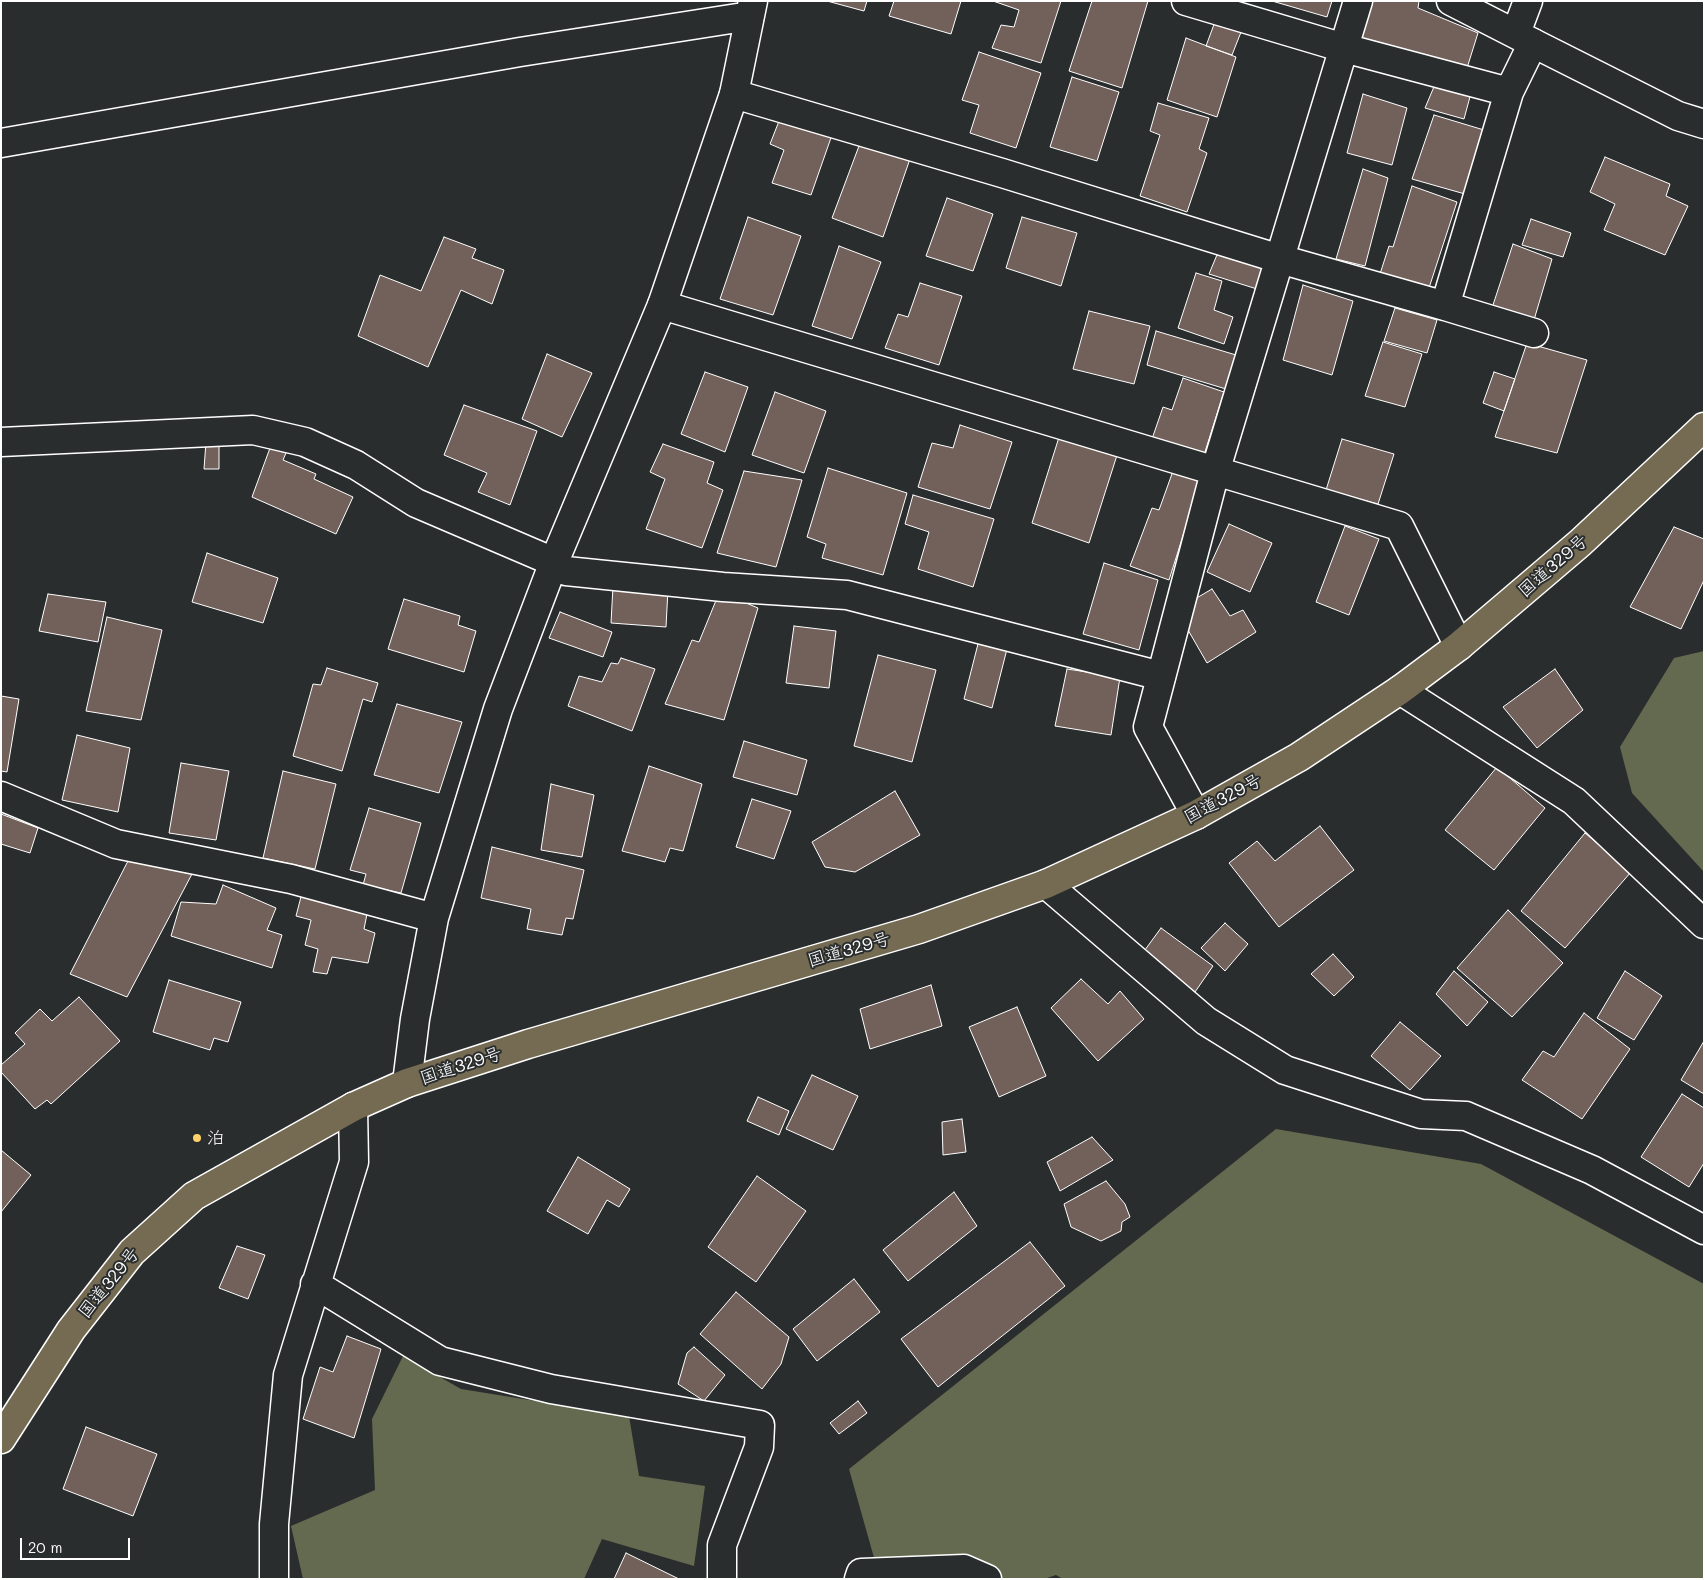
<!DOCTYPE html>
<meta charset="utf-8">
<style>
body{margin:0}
#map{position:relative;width:1705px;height:1580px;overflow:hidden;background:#2a2d2e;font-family:Mali,sans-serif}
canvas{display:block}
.frame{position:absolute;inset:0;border:2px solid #fff;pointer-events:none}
.scale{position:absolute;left:20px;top:1538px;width:110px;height:22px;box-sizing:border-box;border:2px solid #fff;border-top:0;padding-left:6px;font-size:15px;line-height:18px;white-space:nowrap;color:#fff;-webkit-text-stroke:4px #2a2d2e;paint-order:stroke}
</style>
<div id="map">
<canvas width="1705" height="1580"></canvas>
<div class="frame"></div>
<div class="scale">20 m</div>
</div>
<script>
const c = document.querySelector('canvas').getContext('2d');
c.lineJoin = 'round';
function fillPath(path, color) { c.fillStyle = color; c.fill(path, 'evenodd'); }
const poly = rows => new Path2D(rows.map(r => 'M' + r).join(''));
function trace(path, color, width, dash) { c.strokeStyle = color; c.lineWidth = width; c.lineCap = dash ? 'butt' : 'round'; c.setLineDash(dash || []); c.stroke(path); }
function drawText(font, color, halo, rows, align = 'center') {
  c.font = font + ' Mali,"Klee One",sans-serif'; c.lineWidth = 4; c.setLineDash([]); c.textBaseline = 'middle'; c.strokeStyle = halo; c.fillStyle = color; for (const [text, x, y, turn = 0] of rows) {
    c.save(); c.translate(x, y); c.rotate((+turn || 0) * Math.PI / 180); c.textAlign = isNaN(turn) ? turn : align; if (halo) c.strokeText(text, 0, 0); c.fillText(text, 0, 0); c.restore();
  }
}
fillPath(poly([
 [1704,651,1704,872,1632,793,1620,747,1674,658],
 [1276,1129,1481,1164,1704,1284,1704,1579,1063,1579,1056,1575,1044,1579,880,1579,849,1469],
 [403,1356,461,1389,629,1416,639,1476,705,1486,694,1566,602,1539,584,1579,303,1579,291,1526,375,1490,372,1419]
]), '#646a50');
const building = poly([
 [827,1,867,1,864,11,827,1],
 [894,1,961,1,951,34,889,16,894,1],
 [993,1,1061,1,1041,63,992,48,1001,25,1014,27,1019,10,993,1],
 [1092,1,1148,1,1122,88,1069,71,1092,1],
 [1272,1,1332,1,1327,17,1272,1],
 [1370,1,1419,1,1418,8,1478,33,1467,68,1362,38,1370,1],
 [1216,19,1243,27,1232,55,1206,46,1216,19],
 [1186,38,1236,57,1217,117,1167,100,1186,38],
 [979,52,1041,73,1016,148,970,133,979,105,962,100,979,52],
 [1072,77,1119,92,1097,161,1050,147,1072,77],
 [1436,82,1471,93,1464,119,1425,108,1436,82],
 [1363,94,1407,108,1392,165,1347,153,1363,94],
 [1158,103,1209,118,1199,149,1207,153,1187,212,1140,196,1160,135,1150,131,1158,103],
 [1434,115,1484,130,1465,194,1412,179,1434,115],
 [781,116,833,132,811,195,772,183,784,150,770,144,781,116],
 [862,138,911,156,883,237,832,218,862,138],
 [1605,157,1670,184,1666,196,1688,206,1665,255,1604,230,1615,204,1590,192,1605,157],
 [1363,169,1388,178,1365,266,1336,259,1363,169],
 [1412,186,1457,202,1428,291,1379,277,1389,246,1393,247,1412,186],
 [947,198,993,214,973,271,926,256,947,198],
 [748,217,801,236,773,315,720,299,748,217],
 [1022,217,1077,233,1061,286,1006,268,1022,217],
 [1531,219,1571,233,1563,257,1522,245,1531,219],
 [444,237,476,249,472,258,504,270,492,304,461,290,428,367,358,336,380,275,421,291,444,237],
 [1513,244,1552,259,1534,320,1492,308,1513,244],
 [839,246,881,262,852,339,812,326,839,246],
 [1219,250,1266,265,1257,289,1209,274,1219,250],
 [1196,273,1222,281,1214,310,1233,317,1224,344,1178,328,1196,273],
 [920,283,962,296,939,365,885,348,898,314,908,317,920,283],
 [1303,285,1353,301,1332,375,1283,360,1303,285],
 [1395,308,1437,320,1427,353,1384,341,1395,308],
 [1089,311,1150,326,1134,384,1073,369,1089,311],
 [1156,331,1236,355,1226,389,1147,365,1156,331],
 [1383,342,1422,354,1405,407,1365,396,1383,342],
 [1527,343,1587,360,1557,453,1495,437,1527,343],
 [547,354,592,373,562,437,522,419,547,354],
 [705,372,748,387,725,452,681,434,705,372],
 [1494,372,1515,379,1504,411,1483,403,1494,372],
 [1183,378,1224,392,1204,455,1152,439,1163,407,1172,410,1183,378],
 [775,392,826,411,804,473,752,455,775,392],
 [464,405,537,431,510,505,478,492,487,473,444,455,464,405],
 [960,425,1012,442,990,509,918,487,932,443,953,448,960,425],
 [1060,434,1118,452,1089,543,1032,523,1060,434],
 [1342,439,1394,454,1378,504,1326,490,1342,439],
 [206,442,219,442,219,469,204,469,206,442],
 [663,444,714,462,707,483,723,490,702,548,646,529,665,479,650,472,663,444],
 [270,448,286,453,283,460,316,474,314,479,353,497,336,534,252,497,270,448],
 [828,468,907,493,883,575,822,558,826,544,807,537,828,468],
 [744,471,802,480,776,567,717,553,744,471],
 [1173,471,1201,479,1169,580,1130,566,1152,508,1159,510,1173,471],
 [913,495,994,519,973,587,918,569,929,532,905,524,913,495],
 [1229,524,1272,543,1250,592,1207,572,1229,524],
 [1345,526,1379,539,1349,615,1316,602,1345,526],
 [1674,527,1704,539,1704,580,1681,629,1630,607,1674,527],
 [207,553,278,578,263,623,192,602,207,553],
 [1104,563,1158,580,1139,650,1083,634,1104,563],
 [613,586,668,589,666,627,611,623,613,586],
 [1212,589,1230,616,1243,610,1256,632,1207,663,1180,616,1188,603,1212,589],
 [48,594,106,602,98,642,39,631,48,594],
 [717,598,739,600,758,608,724,720,665,704,692,640,699,642,717,598],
 [404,599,460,616,458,625,476,631,464,672,388,649,404,599],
 [560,612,612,632,603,657,549,638,560,612],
 [107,617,162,630,141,720,86,711,107,617],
 [794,626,836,631,829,688,786,683,794,626],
 [979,640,1007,649,992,708,964,699,979,640],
 [878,655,936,670,912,762,854,746,878,655],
 [621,658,655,669,632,731,568,706,579,676,602,682,611,663,618,664,621,658],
 [327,668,378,683,372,702,363,699,342,771,293,756,313,684,321,685,327,668],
 [1067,669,1120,677,1111,735,1055,726,1067,669],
 [1555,669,1583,710,1537,748,1503,707,1555,669],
 [1,696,19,699,7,772,1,771,1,696],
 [397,704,462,722,439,793,374,775,397,704],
 [77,735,130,748,118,812,62,800,77,735],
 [744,741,807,760,797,795,733,777,744,741],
 [181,763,229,771,216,840,169,833,181,763],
 [649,766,702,784,683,851,670,848,665,862,622,851,649,766],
 [1497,767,1545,808,1494,870,1445,830,1497,767],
 [283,771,336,784,315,869,263,858,283,771],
 [551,784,594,795,582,857,541,850,551,784],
 [895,791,920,835,855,872,825,867,812,842,895,791],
 [752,799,791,811,774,859,736,847,752,799],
 [369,808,421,823,401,893,363,885,366,874,350,870,369,808],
 [1,814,38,828,30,853,1,844,1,814],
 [1320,826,1354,870,1279,927,1229,863,1257,841,1275,861,1320,826],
 [1585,833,1631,872,1565,948,1521,911,1585,833],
 [492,847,584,870,573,919,566,918,562,935,527,929,531,909,481,898,492,847],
 [128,861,192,874,127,997,70,974,128,861],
 [223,885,276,908,267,930,282,935,272,968,171,936,181,902,216,904,223,885],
 [302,893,358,904,356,911,367,914,364,929,375,933,368,963,332,957,327,974,313,972,318,949,305,945,311,920,296,916,302,893],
 [1508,910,1563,963,1512,1017,1457,968,1508,910],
 [1225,923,1248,944,1225,971,1201,948,1225,923],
 [1161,928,1213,966,1195,992,1142,954,1161,928],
 [1333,954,1354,977,1334,996,1311,974,1333,954],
 [1454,971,1488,1002,1467,1026,1436,994,1454,971],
 [1625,971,1662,996,1634,1040,1597,1018,1625,971],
 [1081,979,1108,1004,1120,991,1144,1019,1098,1061,1051,1008,1081,979],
 [169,980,241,1002,228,1042,214,1038,210,1050,153,1032,169,980],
 [931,985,942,1026,870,1049,860,1009,931,985],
 [79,997,120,1041,51,1104,47,1100,35,1109,1,1072,1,1065,25,1044,15,1033,40,1009,52,1021,79,997],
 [1017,1007,1046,1076,999,1097,969,1027,1017,1007],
 [1584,1013,1630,1049,1582,1119,1522,1080,1543,1051,1554,1057,1584,1013],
 [1400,1022,1441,1056,1410,1090,1371,1056,1400,1022],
 [1704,1041,1704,1094,1681,1080,1704,1041],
 [812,1075,858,1096,833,1150,786,1129,812,1075],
 [1682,1094,1704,1108,1704,1163,1689,1187,1641,1157,1682,1094],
 [758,1097,789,1111,779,1135,747,1121,758,1097],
 [962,1119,966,1152,943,1155,942,1122,962,1119],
 [1092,1137,1113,1160,1060,1191,1047,1162,1092,1137],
 [1,1150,31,1175,1,1212,1,1150],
 [578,1157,630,1189,619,1207,607,1200,588,1234,547,1211,578,1157],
 [757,1176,806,1211,756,1282,708,1247,757,1176],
 [1106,1181,1125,1204,1130,1217,1122,1222,1121,1231,1101,1241,1071,1227,1064,1204,1106,1181],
 [954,1192,977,1226,908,1281,883,1250,954,1192],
 [1030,1242,1065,1286,938,1387,901,1339,1030,1242],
 [237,1246,265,1255,248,1299,219,1288,237,1246],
 [854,1279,880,1312,817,1361,793,1329,854,1279],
 [736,1292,789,1337,781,1364,762,1389,700,1334,736,1292],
 [347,1336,381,1349,354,1438,303,1419,320,1367,333,1372,347,1336],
 [694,1347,725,1375,704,1401,678,1384,687,1353,694,1347],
 [858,1401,867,1413,839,1434,830,1423,858,1401],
 [86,1427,157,1454,133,1516,63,1489,86,1427],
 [626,1553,679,1579,614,1579,626,1553]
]);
fillPath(building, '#72605a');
trace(building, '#fff', 1);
const minor = poly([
 [1186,1,1344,48,1509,92],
 [1451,1,1533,43,1509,92,1445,306,1534,333],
 [1516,33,1528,1],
 [734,94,1002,173,1280,259,1445,306],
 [662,305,1399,526,1459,646],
 [1400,690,1574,801,1704,924],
 [1196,815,1148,727,1215,472,1358,1],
 [1046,884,1206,1021,1285,1070,1421,1114,1466,1116,1592,1170,1704,1230],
 [315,1284,440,1361,551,1389,760,1425,759,1447,722,1545,722,1579],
 [274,1579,274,1524,288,1375,354,1162,353,1107],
 [859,1579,861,1573,964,1569,987,1579]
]);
const tertiary = poly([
 [1533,43,1678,116,1704,124],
 [1,143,520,52,750,16],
 [1,442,253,430,305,442,356,465,416,503,554,562,566,571,723,587,847,595,1161,676],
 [1,796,116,844,291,879,434,918],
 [407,1083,415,1019,434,918,498,709,554,562,662,305,734,94,753,1]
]);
const trunk = poly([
 [1,1439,71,1330,132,1252,194,1196,353,1107,407,1083,528,1044,919,929,1046,884,1196,815,1299,757,1400,690,1459,646,1580,543,1704,427]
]);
trace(minor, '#fff', 31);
trace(tertiary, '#fff', 31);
trace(trunk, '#fff', 31);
trace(minor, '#2a2d2e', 28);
trace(tertiary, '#2a2d2e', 28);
trace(trunk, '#756b52', 28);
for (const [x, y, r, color] of [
 [197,1138,5,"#ffd166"]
]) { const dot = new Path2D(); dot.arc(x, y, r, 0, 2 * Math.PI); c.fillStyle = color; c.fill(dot); trace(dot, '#2a2d2e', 2); }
drawText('18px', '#fff', '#2a2d2e', [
 ["国道329号",1553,566,-41],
 ["国道329号",1223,799,-28],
 ["国道329号",849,950,-16],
 ["国道329号",461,1066,-18],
 ["国道329号",109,1283,-51]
]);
drawText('18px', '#fff', '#2a2d2e', [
 ["泊",207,1138]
], 'left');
</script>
